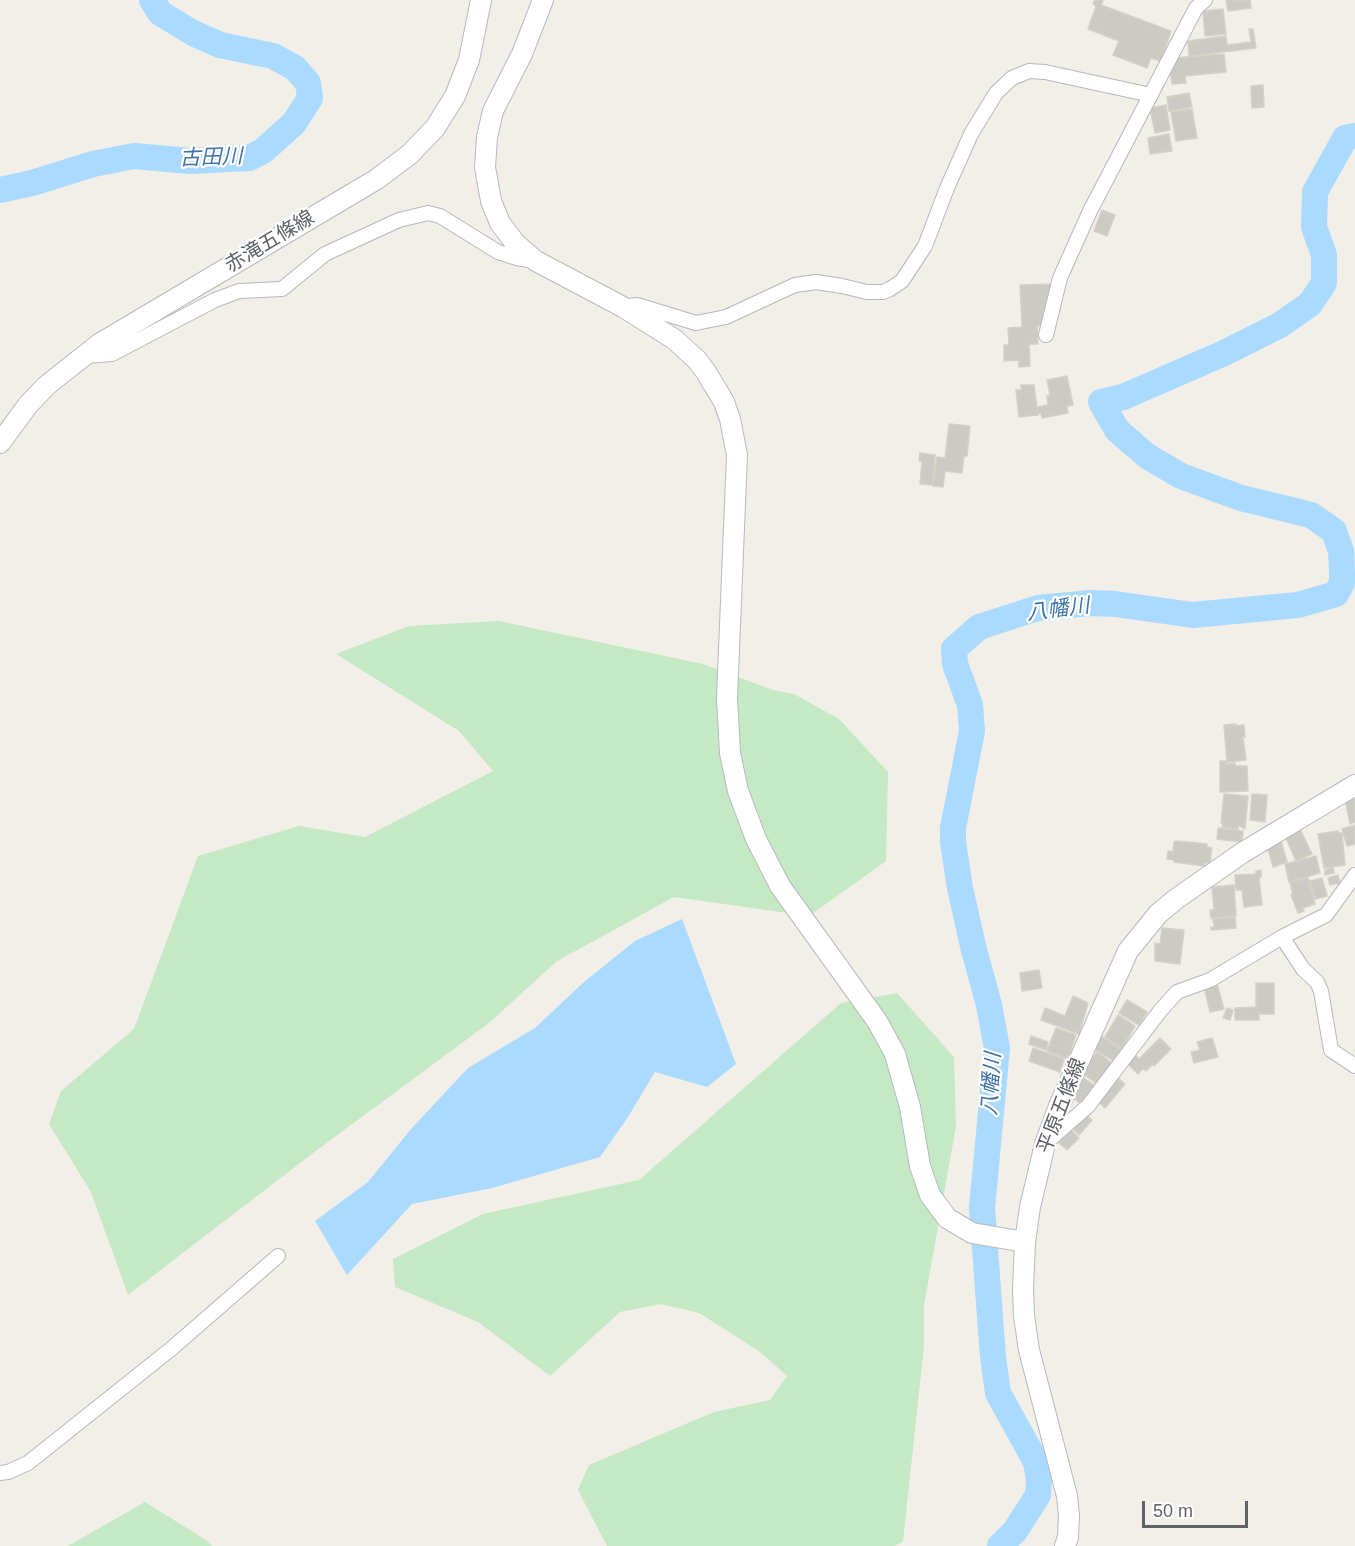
<!DOCTYPE html>
<meta charset="utf-8">
<style>
body{margin:0}
#map{position:relative;width:1355px;height:1546px;overflow:hidden;background:#f1efe8;font-family:Arial,sans-serif}
canvas{display:block}
.scale{position:absolute;left:1142px;top:1501px;width:106px;height:27px;box-sizing:border-box;border:3px solid #5f6368;border-top:0;padding-left:8px;font-size:18px;line-height:21px;white-space:nowrap;color:#5f6368;-webkit-text-stroke:4px #fff;paint-order:stroke}
</style>
<div id="map">
<canvas width="1355" height="1546"></canvas>
<div class="scale">50 m</div>
</div>
<script>
const c = document.querySelector('canvas').getContext('2d');
c.lineJoin = 'round';
function fillPath(path, color) { c.fillStyle = color; c.fill(path, 'evenodd'); }
const poly = rows => new Path2D(rows.map(r => 'M' + r).join(''));
function trace(path, color, width, dash) { c.strokeStyle = color; c.lineWidth = width; c.lineCap = dash ? 'butt' : 'round'; c.setLineDash(dash || []); c.stroke(path); }
function drawText(font, color, halo, rows, align = 'center') {
  c.font = font + ' Arial,"Noto Sans JP",sans-serif'; c.lineWidth = 4.5; c.setLineDash([]); c.textBaseline = 'middle'; c.strokeStyle = halo; c.fillStyle = color; for (const [text, x, y, turn = 0] of rows) {
    c.save(); c.translate(x, y); c.rotate((+turn || 0) * Math.PI / 180); c.textAlign = isNaN(turn) ? turn : align; if (halo) c.strokeText(text, 0, 0); c.fillText(text, 0, 0); c.restore();
  }
}
fillPath(poly([
 [499,621,703,664,773,690,794,694,839,719,888,772,886,861,809,916,674,897,557,961,489,1023,317,1150,128,1295,91,1192,49,1124,61,1091,134,1029,198,856,299,826,365,837,493,771,459,731,336,654,409,626],
 [897,993,954,1057,956,1126,924,1305,924,1346,903,1541,895,1546,607,1546,578,1490,589,1465,714,1412,770,1400,787,1376,759,1351,699,1313,661,1304,620,1312,550,1376,478,1322,395,1287,393,1259,483,1214,639,1180,841,1003],
 [145,1502,206,1540,212,1546,68,1546]
]), '#c5e8c5');
fillPath(poly([
 [682,919,736,1064,707,1087,655,1072,628,1117,600,1157,492,1188,412,1204,347,1275,315,1221,368,1182,411,1129,468,1068,535,1028,584,982,635,941]
]), '#aadaff');
trace(poly([
 [0,190,32,183,93,164,134,156,190,161,249,158,263,151,294,123,310,98,308,83,295,68,273,56,220,45,193,33,160,13,152,0],
 [1000,1546,1015,1531,1038,1495,1039,1479,1036,1462,998,1393,993,1357,982,1208,997,1048,989,1005,973,946,960,888,953,842,953,828,972,731,970,705,955,664,954,649,979,627,1038,608,1090,603,1115,604,1193,615,1298,605,1336,594,1342,583,1342,571,1341,551,1334,531,1311,515,1241,498,1181,476,1147,456,1117,430,1101,402,1123,397,1222,354,1280,325,1310,304,1324,283,1324,255,1314,227,1315,192,1345,138,1355,136]
]), '#aadaff', 26);
const building = poly([
 [1095,0,1103,0,1101,5,1171,31,1161,61,1151,58,1147,68,1113,55,1119,41,1088,29,1096,6,1093,4,1095,0],
 [1226,0,1250,0,1251,8,1228,11,1226,0],
 [1223,9,1226,34,1205,36,1203,11,1223,9],
 [1249,29,1253,29,1256,48,1189,56,1188,41,1226,36,1227,45,1251,42,1249,29],
 [1224,54,1226,72,1185,76,1186,83,1172,84,1170,68,1174,67,1173,58,1224,54],
 [1263,85,1264,107,1252,108,1251,86,1263,85],
 [1189,93,1192,107,1169,111,1167,97,1189,93],
 [1166,105,1170,130,1155,133,1150,108,1166,105],
 [1192,109,1197,138,1176,141,1171,112,1192,109],
 [1169,134,1172,151,1150,154,1148,138,1169,134],
 [1102,210,1115,215,1107,236,1094,231,1102,210],
 [1053,284,1049,309,1043,309,1044,326,1037,326,1038,344,1029,344,1030,366,1019,367,1019,360,1004,361,1004,345,1009,345,1008,328,1022,327,1020,285,1053,284],
 [1067,376,1073,405,1067,406,1068,413,1042,418,1041,413,1038,414,1037,407,1048,405,1047,396,1050,395,1047,380,1067,376],
 [1021,385,1034,385,1038,415,1019,417,1016,390,1022,390,1021,385],
 [949,424,970,426,967,456,964,456,962,473,945,471,943,487,933,486,937,457,945,458,949,424],
 [920,453,935,455,933,485,920,484,922,461,919,461,920,453],
 [1236,724,1236,726,1244,725,1245,737,1243,737,1246,760,1227,762,1224,725,1236,724],
 [1220,761,1226,761,1226,764,1235,763,1235,766,1247,766,1248,791,1220,792,1220,761],
 [1224,794,1248,796,1245,829,1238,825,1238,829,1222,827,1223,823,1221,823,1224,794],
 [1252,794,1267,795,1265,822,1250,820,1252,794],
 [1355,796,1355,822,1350,824,1345,799,1355,796],
 [1355,825,1355,844,1347,846,1342,829,1355,825],
 [1218,828,1243,831,1242,842,1217,839,1218,828],
 [1300,829,1312,854,1296,861,1285,836,1300,829],
 [1338,831,1339,833,1342,833,1345,865,1324,868,1318,834,1338,831],
 [1177,841,1207,844,1207,847,1212,848,1210,861,1208,863,1205,862,1204,866,1174,862,1174,860,1167,859,1168,851,1173,852,1174,842,1177,841],
 [1281,841,1287,862,1273,867,1267,845,1281,841],
 [1316,856,1320,873,1289,882,1285,864,1316,856],
 [1333,868,1334,873,1325,875,1325,870,1333,868],
 [1261,870,1261,877,1259,877,1262,905,1244,907,1242,890,1236,890,1235,875,1256,874,1256,871,1261,870],
 [1338,875,1340,883,1330,885,1328,878,1338,875],
 [1308,878,1315,904,1303,908,1304,911,1298,913,1291,895,1293,895,1290,882,1308,878],
 [1322,878,1327,896,1315,899,1310,881,1322,878],
 [1234,885,1236,916,1211,918,1210,910,1214,910,1212,887,1234,885],
 [1235,917,1236,928,1211,930,1211,927,1214,927,1213,919,1235,917],
 [1162,928,1184,930,1180,964,1155,961,1155,943,1160,944,1162,928],
 [1039,970,1042,988,1022,991,1020,973,1039,970],
 [1256,983,1274,983,1274,1014,1259,1014,1259,1020,1235,1020,1235,1008,1256,1007,1256,983],
 [1217,984,1224,1009,1210,1012,1204,987,1217,984],
 [1073,996,1088,1003,1079,1034,1041,1020,1045,1008,1065,1016,1073,996],
 [1127,1000,1147,1012,1139,1025,1119,1013,1127,1000],
 [1227,1008,1233,1010,1230,1020,1223,1018,1227,1008],
 [1118,1015,1135,1026,1122,1048,1105,1037,1118,1015],
 [1056,1028,1076,1035,1068,1059,1047,1051,1056,1028],
 [1097,1034,1123,1050,1116,1062,1090,1047,1097,1034],
 [1031,1036,1048,1042,1046,1050,1029,1044,1031,1036],
 [1160,1038,1171,1049,1154,1066,1153,1064,1146,1071,1143,1068,1138,1074,1127,1063,1135,1055,1139,1059,1160,1038],
 [1212,1038,1218,1057,1194,1063,1191,1052,1200,1050,1197,1042,1212,1038],
 [1033,1048,1064,1059,1060,1072,1029,1061,1033,1048],
 [1097,1052,1113,1064,1098,1085,1082,1073,1097,1052],
 [1116,1076,1125,1084,1105,1108,1096,1099,1116,1076],
 [1083,1077,1096,1087,1082,1105,1071,1096,1083,1077],
 [1084,1113,1092,1120,1079,1135,1071,1127,1084,1113],
 [1071,1130,1079,1138,1067,1150,1059,1143,1071,1130]
]);
fillPath(building, '#cccac5');
trace(building, '#d6d1c6', 1.5);
const street = poly([
 [623,307,637,305,696,323,726,317,795,285,816,282,842,286,867,292,883,292,890,289,902,281,925,246,947,188,971,134,996,93,1012,78,1029,71,1045,72,1151,95],
 [1046,335,1060,278,1090,211,1196,8,1205,0],
 [85,356,112,354,215,300,239,291,282,289,325,254,399,220,428,213,440,216,498,252,517,258,534,261],
 [1282,937,1303,969,1317,982,1321,991,1331,1050,1355,1066],
 [1048,1141,1088,1106,1160,1011,1177,992,1210,980,1282,937,1326,915,1355,875],
 [0,1473,8,1472,28,1463,171,1349,278,1256]
]);
const secondary = poly([
 [543,0,522,54,493,111,487,137,485,167,491,201,500,223,515,243,536,261,623,307,674,339,697,360,706,372,724,402,730,419,737,455,727,698,730,753,738,791,756,839,780,886,877,1021,895,1054,910,1107,920,1166,930,1195,947,1218,972,1233,1025,1242],
 [0,443,28,405,46,386,99,344,377,179,410,154,435,128,455,96,469,60,481,0],
 [1065,1546,1068,1537,1069,1516,1067,1496,1029,1350,1024,1316,1023,1289,1025,1242,1030,1207,1045,1144,1059,1106,1128,951,1158,914,1176,899,1242,853,1355,785]
]);
trace(street, '#b5b8bc', 16);
trace(secondary, '#b6babf', 22);
trace(street, '#fff', 14);
trace(secondary, '#fff', 20);
drawText('20px', '#5f6368', '#fff', [
 ["赤滝五條線",270,242,-31],
 ["平原五條線",1062,1106,-69]
]);
drawText('italic 21px', '#4174aa', '#fff', [
 ["古田川",211,158,-2],
 ["八幡川",1058,610,-7],
 ["八幡川",992,1084,-86]
]);
</script>
